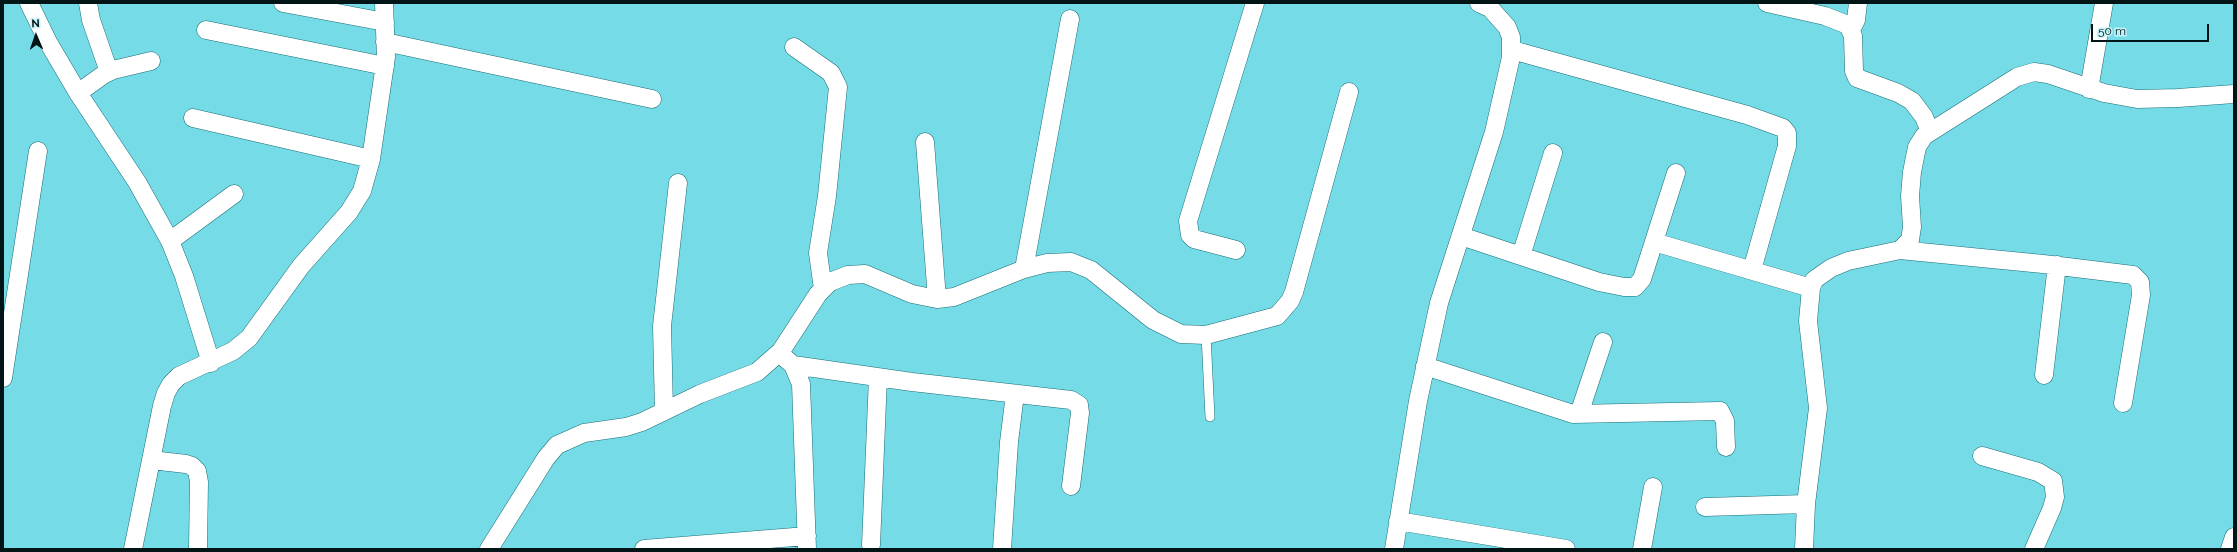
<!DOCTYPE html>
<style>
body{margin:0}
#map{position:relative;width:2237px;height:552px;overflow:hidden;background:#75dbe6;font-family:Raleway,sans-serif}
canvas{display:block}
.frame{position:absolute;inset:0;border:4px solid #011517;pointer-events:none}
.north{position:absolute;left:16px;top:16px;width:40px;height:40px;-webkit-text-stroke:3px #c5f3f8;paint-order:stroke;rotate:358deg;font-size:11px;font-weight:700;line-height:16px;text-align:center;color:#011517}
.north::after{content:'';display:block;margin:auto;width:14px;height:18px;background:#011517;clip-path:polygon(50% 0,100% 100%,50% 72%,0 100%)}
.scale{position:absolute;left:2091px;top:24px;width:118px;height:18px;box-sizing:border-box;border:2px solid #011517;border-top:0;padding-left:5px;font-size:12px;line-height:14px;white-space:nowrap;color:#011517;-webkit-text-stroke:3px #c5f3f8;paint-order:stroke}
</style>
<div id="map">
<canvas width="2237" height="552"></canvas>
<div class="frame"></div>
<div class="north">N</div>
<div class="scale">50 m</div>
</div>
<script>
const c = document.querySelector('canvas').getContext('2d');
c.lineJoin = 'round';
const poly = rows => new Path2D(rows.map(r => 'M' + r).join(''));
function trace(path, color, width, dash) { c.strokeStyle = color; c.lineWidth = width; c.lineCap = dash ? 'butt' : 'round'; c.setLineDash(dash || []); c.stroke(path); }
const service = poly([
 [1206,335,1210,417]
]);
const minor = poly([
 [29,3,48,42,78,93,137,182,170,241,184,276,211,363],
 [88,3,91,20,109,72],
 [283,3,385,22],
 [1767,3,1825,16,1848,25,1853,36,1854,71,1857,78,1898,93,1912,101,1924,117,1930,132],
 [206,30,385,66],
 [1851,30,1856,20,1858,3],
 [385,42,652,99],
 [794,47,831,73,838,87,827,196,818,253,823,289],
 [1512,50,1747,115,1783,128,1787,133,1787,146,1752,270],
 [2089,89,2104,3],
 [78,93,103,75,113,70,151,61],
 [193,118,371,159],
 [925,142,937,299],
 [1461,236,1599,282,1624,287,1635,287,1642,279,1676,173],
 [170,241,234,194],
 [1654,242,1811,288],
 [1236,250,1194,239,1190,235,1188,221,1255,3],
 [1900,250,2043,264,2133,275,2140,282,2141,295,2123,403],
 [1521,256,1553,153],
 [1024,269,1070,19],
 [786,359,793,365,801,384,807,549],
 [793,365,912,382,1071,400,1079,405,1080,413,1071,486],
 [1425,366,1573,414,1720,411,1725,421,1726,447],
 [2044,375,2057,265],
 [3,378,38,151],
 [664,411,662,326,678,183],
 [1579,414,1603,342],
 [1982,456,2038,472,2053,481,2055,497,2052,508,2034,549],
 [151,460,186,464,192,466,197,471,199,482,198,549],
 [1705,507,1806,504],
 [1398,521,1566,549],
 [871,545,878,377],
 [133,549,162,406,166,393,171,384,179,376,233,351,249,338,301,266,349,212,362,191,371,159,386,57,384,3],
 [489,549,546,458,557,445,584,433,626,427,642,422,700,394,757,372,781,351,818,294,830,282,848,275,865,274,912,294,937,299,954,297,1024,269,1047,263,1071,262,1091,270,1153,320,1181,334,1206,335,1277,316,1290,301,1294,292,1349,92],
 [644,549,807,536],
 [1002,549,1009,442,1015,394],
 [1394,549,1418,401,1439,303,1494,132,1511,57,1511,37,1507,27,1490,8,1479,3],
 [1642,549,1653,487],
 [1804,549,1806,504,1818,408,1808,321,1811,288,1814,280,1831,268,1848,261,1900,250,1910,240,1912,227,1910,196,1912,172,1917,147,1924,136,2017,77,2034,72,2048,74,2104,93,2137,99,2178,98,2234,94],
 [2230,549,2234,537]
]);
trace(service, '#196e76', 10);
trace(minor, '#196e76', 19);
trace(service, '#fff', 9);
trace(minor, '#fff', 18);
</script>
